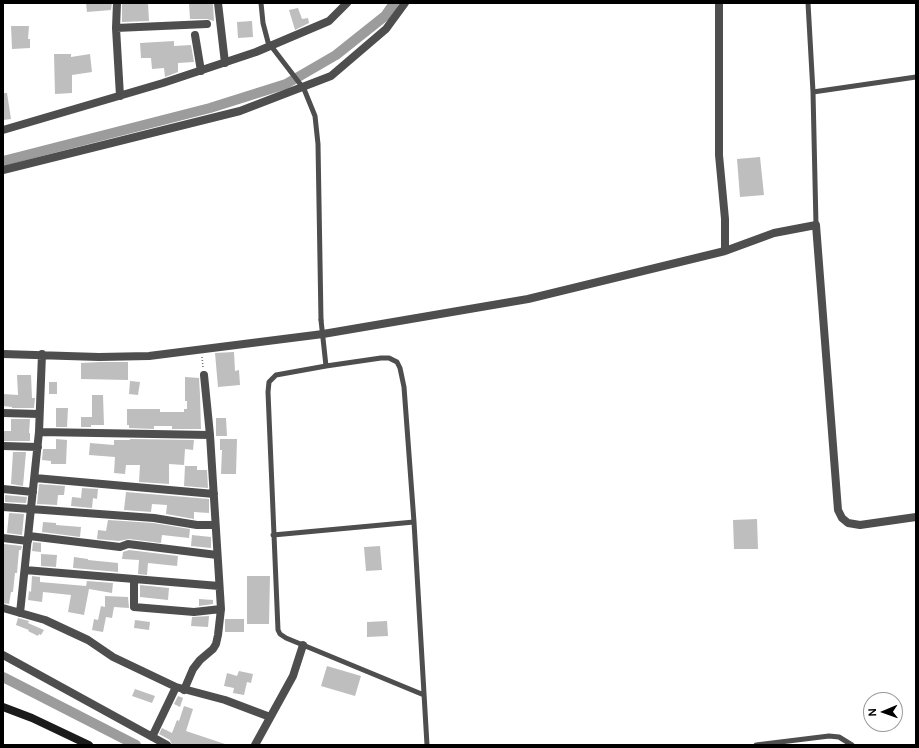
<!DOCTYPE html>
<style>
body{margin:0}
#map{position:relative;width:919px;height:748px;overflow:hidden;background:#fff;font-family:"DM Sans",sans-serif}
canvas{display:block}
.frame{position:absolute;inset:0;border:4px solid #000;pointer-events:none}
.north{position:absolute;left:863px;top:692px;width:40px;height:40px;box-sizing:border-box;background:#fff;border:1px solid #999;border-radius:50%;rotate:268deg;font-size:11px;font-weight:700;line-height:16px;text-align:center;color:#000}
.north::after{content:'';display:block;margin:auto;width:14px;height:18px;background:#000;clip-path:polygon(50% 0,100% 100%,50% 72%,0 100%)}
</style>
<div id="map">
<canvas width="919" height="748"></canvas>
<div class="frame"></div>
<div class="north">N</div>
</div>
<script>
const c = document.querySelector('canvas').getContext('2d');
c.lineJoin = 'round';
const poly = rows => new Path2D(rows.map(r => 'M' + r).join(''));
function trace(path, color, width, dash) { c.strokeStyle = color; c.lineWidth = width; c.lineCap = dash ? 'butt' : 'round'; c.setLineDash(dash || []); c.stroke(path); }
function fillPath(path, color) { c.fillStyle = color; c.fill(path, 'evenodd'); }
trace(poly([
 [3,161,210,108,286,84,336,55,385,16,394,3],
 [3,677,136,745]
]), '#9c9c9c', 10);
fillPath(poly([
 [86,3,112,3,111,10,87,12],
 [122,3,148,3,149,21,122,22],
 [189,3,213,3,214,21,207,19,190,19],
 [298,8,302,19,308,18,309,23,295,30,289,10],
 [252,21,253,37,238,38,237,22],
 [11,26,29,26,28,39,30,39,30,48,12,49],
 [174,41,174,46,191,45,194,62,178,63,178,72,165,77,164,68,152,69,151,58,141,58,140,43],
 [54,54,71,54,71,57,90,54,92,72,72,75,72,93,55,94],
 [3,93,7,93,11,119,3,120],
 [760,157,764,195,740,197,737,159],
 [234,352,235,371,239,370,240,385,218,387,215,353],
 [100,362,128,362,128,380,81,379,81,363],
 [17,375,31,375,32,398,35,398,34,408,12,408,12,407,3,406,3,394,18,395],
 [185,377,199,378,200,395,201,429,172,429,172,426,154,426,154,429,129,428,129,425,127,425,127,409,160,409,160,412,184,412,184,409,187,409,187,401,185,401],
 [130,381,140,382,138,395,129,394],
 [49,382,57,382,57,394,49,394],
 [92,395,103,395,104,425,91,425,91,427,81,427,81,417,92,417],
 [56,408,68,408,67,427,56,427],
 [216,418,226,418,227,436,216,436],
 [11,419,30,419,29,433,30,433,30,441,3,441,3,431,11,431],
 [56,439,67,440,66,464,51,464,51,461,42,460,43,449,56,449],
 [130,439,194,440,193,450,185,449,184,465,169,464,169,484,139,482,140,465,126,465,125,474,114,473,115,457,89,455,90,443,114,445,114,440,130,440],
 [220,439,237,439,236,474,221,474,222,450,220,450],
 [13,452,26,452,23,486,11,484],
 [185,466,197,466,197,470,207,470,208,488,184,486],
 [39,484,65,486,64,495,58,495,57,505,37,504],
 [82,488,98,489,97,499,93,498,92,508,71,506,72,497,81,498],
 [126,492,209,499,209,513,194,512,194,519,166,514,167,505,152,504,151,512,124,510],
 [5,495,27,497,26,503,5,502],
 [9,513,24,514,22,535,7,533],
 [757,519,758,549,734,549,733,520],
 [108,520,153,523,190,529,189,538,162,535,161,543,129,539,119,541,97,539,98,530,106,531],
 [43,522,56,523,56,525,81,527,80,537,42,532],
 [192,535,211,537,211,548,191,546],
 [33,542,41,543,41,552,32,551],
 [4,544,22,546,21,550,19,550,17,573,15,573,13,592,11,592,9,604,3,603],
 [380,546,382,570,366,571,364,547],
 [129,550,178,556,177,566,148,563,147,575,138,574,139,560,122,559,123,552],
 [41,554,57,555,56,567,41,566],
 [74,557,88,559,88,560,118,563,118,572,73,568],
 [32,576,40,577,40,582,86,586,87,581,113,583,112,593,89,589,84,615,68,612,71,595,43,592,42,602,28,600,29,591,31,592],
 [247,576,270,576,269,624,247,624],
 [140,585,169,588,168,600,140,597],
 [105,596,128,597,129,608,114,607,112,618,106,617,103,632,92,630,94,619,98,620,101,606,105,607],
 [199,599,213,600,213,604,199,606],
 [209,616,208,627,191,626,192,617],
 [18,618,29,621,28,623,44,630,41,635,39,634,38,636,28,631,29,630,16,625],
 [225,619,244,619,244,632,225,632],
 [135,620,150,622,149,630,134,628],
 [387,621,388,636,367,637,367,622],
 [327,666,361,676,355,696,321,686],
 [239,671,253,674,251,683,247,682,244,695,233,693,234,688,224,686,227,673,237,676],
 [135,689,155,696,152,703,132,696],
 [178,696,183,698,180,707,174,704],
 [184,706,193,709,186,731,225,744,225,745,172,745,170,740,159,734,162,728,172,733,177,720,179,721]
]), '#bebebe');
trace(poly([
 [202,357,203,367]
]), '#707070', 1.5, [1, 2]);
trace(poly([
 [808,3,813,92,816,225],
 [813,92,916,77],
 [321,320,326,366],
 [273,535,414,522],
 [424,695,286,638,280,634,278,630,268,392,269,382,276,375,326,366,381,358,389,358,397,362,400,368,404,387,414,522,427,745],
 [756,745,829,736,839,737,852,745]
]), '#4e4e4e', 5);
trace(poly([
 [117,3,116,28,120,96],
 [218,3,225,63],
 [719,3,719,155,725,219,725,251],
 [116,28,207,24],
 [195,35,201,71],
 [3,130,163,83,256,52,329,21,347,3],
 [3,170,240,111,331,76,386,29,405,3],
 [3,354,99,357,149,356,323,334,528,299,725,251,774,233,816,225,838,510,842,518,848,523,860,525,916,517],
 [3,413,39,414],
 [39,432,210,435],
 [3,446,38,447],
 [35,478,214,494],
 [3,489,33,492],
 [3,507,154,518,197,525,215,525],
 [29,536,120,547,128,544,217,555],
 [3,538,28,541],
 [25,570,219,586],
 [134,580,134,607,194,612,221,609],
 [3,608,45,620,88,640,113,657,176,687,225,700,270,717],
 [20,613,39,432,42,354],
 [3,655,167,745],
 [184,690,193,669,200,660,213,649,216,644,218,635,221,609,210,435,204,375],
 [152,737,176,687],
 [255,745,293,676,303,645]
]), '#4e4e4e', 8);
trace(poly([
 [3,707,32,718,89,745]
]), '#1b1b1b', 8);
trace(poly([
 [261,3,263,23,268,42,304,89,315,116,318,144,321,320]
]), '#4e4e4e', 5);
</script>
